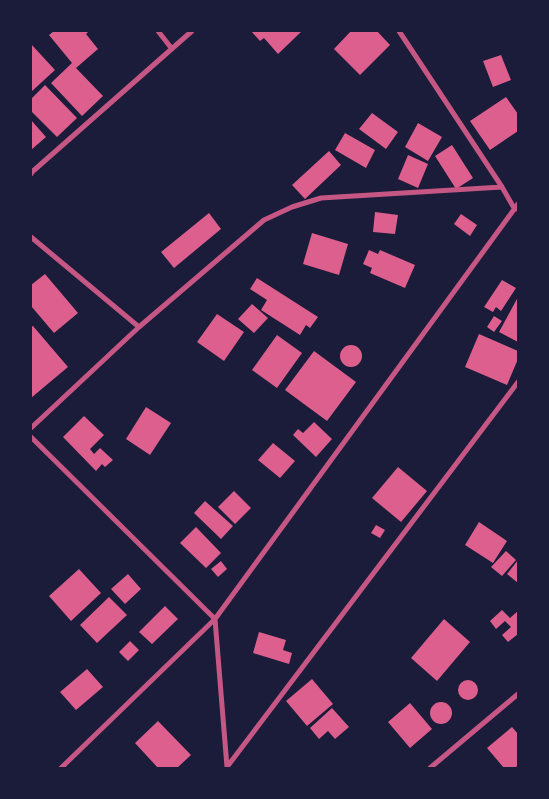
<!DOCTYPE html>
<style>
body{margin:0}
#map{position:relative;width:549px;height:799px;overflow:hidden;background:#1b1b3a;font-family:"Fira Sans Condensed",sans-serif}
canvas{display:block}
.frame{position:absolute;inset:0;border:32px solid #1b1b3a;pointer-events:none}
</style>
<div id="map">
<canvas width="549" height="799"></canvas>
<div class="frame"></div>
</div>
<script>
const c = document.querySelector('canvas').getContext('2d');
c.lineJoin = 'round';
function fillPath(path, color) { c.fillStyle = color; c.fill(path, 'evenodd'); }
const poly = rows => new Path2D(rows.map(r => 'M' + r).join(''));
function trace(path, color, width, dash) { c.strokeStyle = color; c.lineWidth = width; c.lineCap = dash ? 'butt' : 'round'; c.setLineDash(dash || []); c.stroke(path); }
fillPath(poly([
 [54,31,89,31,86,34,98,49,76,68,103,96,82,116,51,83,72,63,49,35],
 [251,31,302,31,278,54,264,38,260,41],
 [351,31,377,31,390,45,360,75,334,49],
 [31,44,55,70,31,92],
 [501,55,511,80,493,87,483,61],
 [45,85,77,118,57,137,31,111,31,99],
 [506,97,518,114,518,131,490,150,470,121],
 [372,113,398,132,386,149,359,129],
 [31,120,46,137,31,150],
 [418,123,442,137,428,161,405,147],
 [345,133,375,150,366,168,335,150],
 [452,145,473,178,456,189,435,156],
 [329,151,341,165,305,199,292,185],
 [408,155,428,164,418,188,398,179],
 [375,212,398,215,395,234,373,232],
 [209,213,221,229,174,268,161,252],
 [461,214,477,225,470,236,454,224],
 [312,233,348,244,339,275,303,264],
 [369,250,378,254,380,250,415,265,405,288,370,273,372,268,363,264],
 [45,274,78,313,54,333,31,306,31,285],
 [257,278,318,317,310,328,306,325,300,335,261,310,267,300,250,289],
 [502,280,516,288,501,311,496,307,493,312,484,307],
 [518,297,518,342,499,332],
 [252,304,268,318,254,333,238,319],
 [217,314,244,332,224,361,197,342],
 [494,316,502,321,494,332,487,327],
 [33,326,68,367,31,398,31,327],
 [479,334,518,351,518,359,507,385,465,367],
 [277,335,302,353,277,388,252,370],
 '340 356a11 11 0 1 1 22 0a11 11 0 1 1-22 0Z',
 [314,351,356,382,327,421,285,390],
 [146,407,171,423,150,455,126,439],
 [84,416,104,435,90,449,94,454,100,448,113,460,105,467,102,464,96,471,63,437],
 [314,422,332,439,316,457,293,435,298,429,303,433],
 [273,443,295,461,280,478,258,460],
 [398,467,427,491,401,522,372,498],
 [234,491,251,508,235,524,218,507],
 [205,501,233,526,221,539,194,513],
 [479,522,507,541,493,563,465,545],
 [376,525,385,530,380,538,371,533],
 [196,527,221,553,206,568,180,543],
 [506,551,516,560,502,576,491,567],
 [518,560,518,583,507,574],
 [221,561,227,569,218,577,211,569],
 [79,569,101,593,71,621,49,596],
 [128,574,141,589,125,604,111,589],
 [109,597,127,615,97,643,80,625],
 [165,606,178,619,152,644,139,632],
 [502,610,510,618,518,611,518,634,508,642,502,635,511,627,505,621,496,629,490,621],
 [444,619,470,642,437,681,411,658],
 [259,632,286,640,283,650,292,653,289,664,253,653],
 [130,641,139,650,128,661,119,652],
 [87,669,103,687,76,710,60,692],
 [312,679,333,704,307,726,286,701],
 '458 690a10 10 0 1 1 20 0a10 10 0 1 1-20 0Z',
 '430 713a11 11 0 1 1 22 0a11 11 0 1 1-22 0Z',
 [410,703,432,729,410,748,388,722],
 [332,708,349,727,335,739,328,731,319,739,310,728],
 [158,721,191,755,177,768,158,768,135,743],
 [512,727,518,734,518,765,515,768,504,768,487,748]
]), '#dd5f8e');
trace(poly([
 [158,31,172,49],
 [399,31,502,187,514,208,517,209],
 [31,174,32,172,192,31],
 [31,237,139,327],
 [31,428,139,327,264,220,292,207,321,198,502,187],
 [31,437,215,619,227,767],
 [227,767,518,382],
 [61,768,215,619,518,204],
 [430,768,518,694]
]), '#c65784', 5);
</script>
